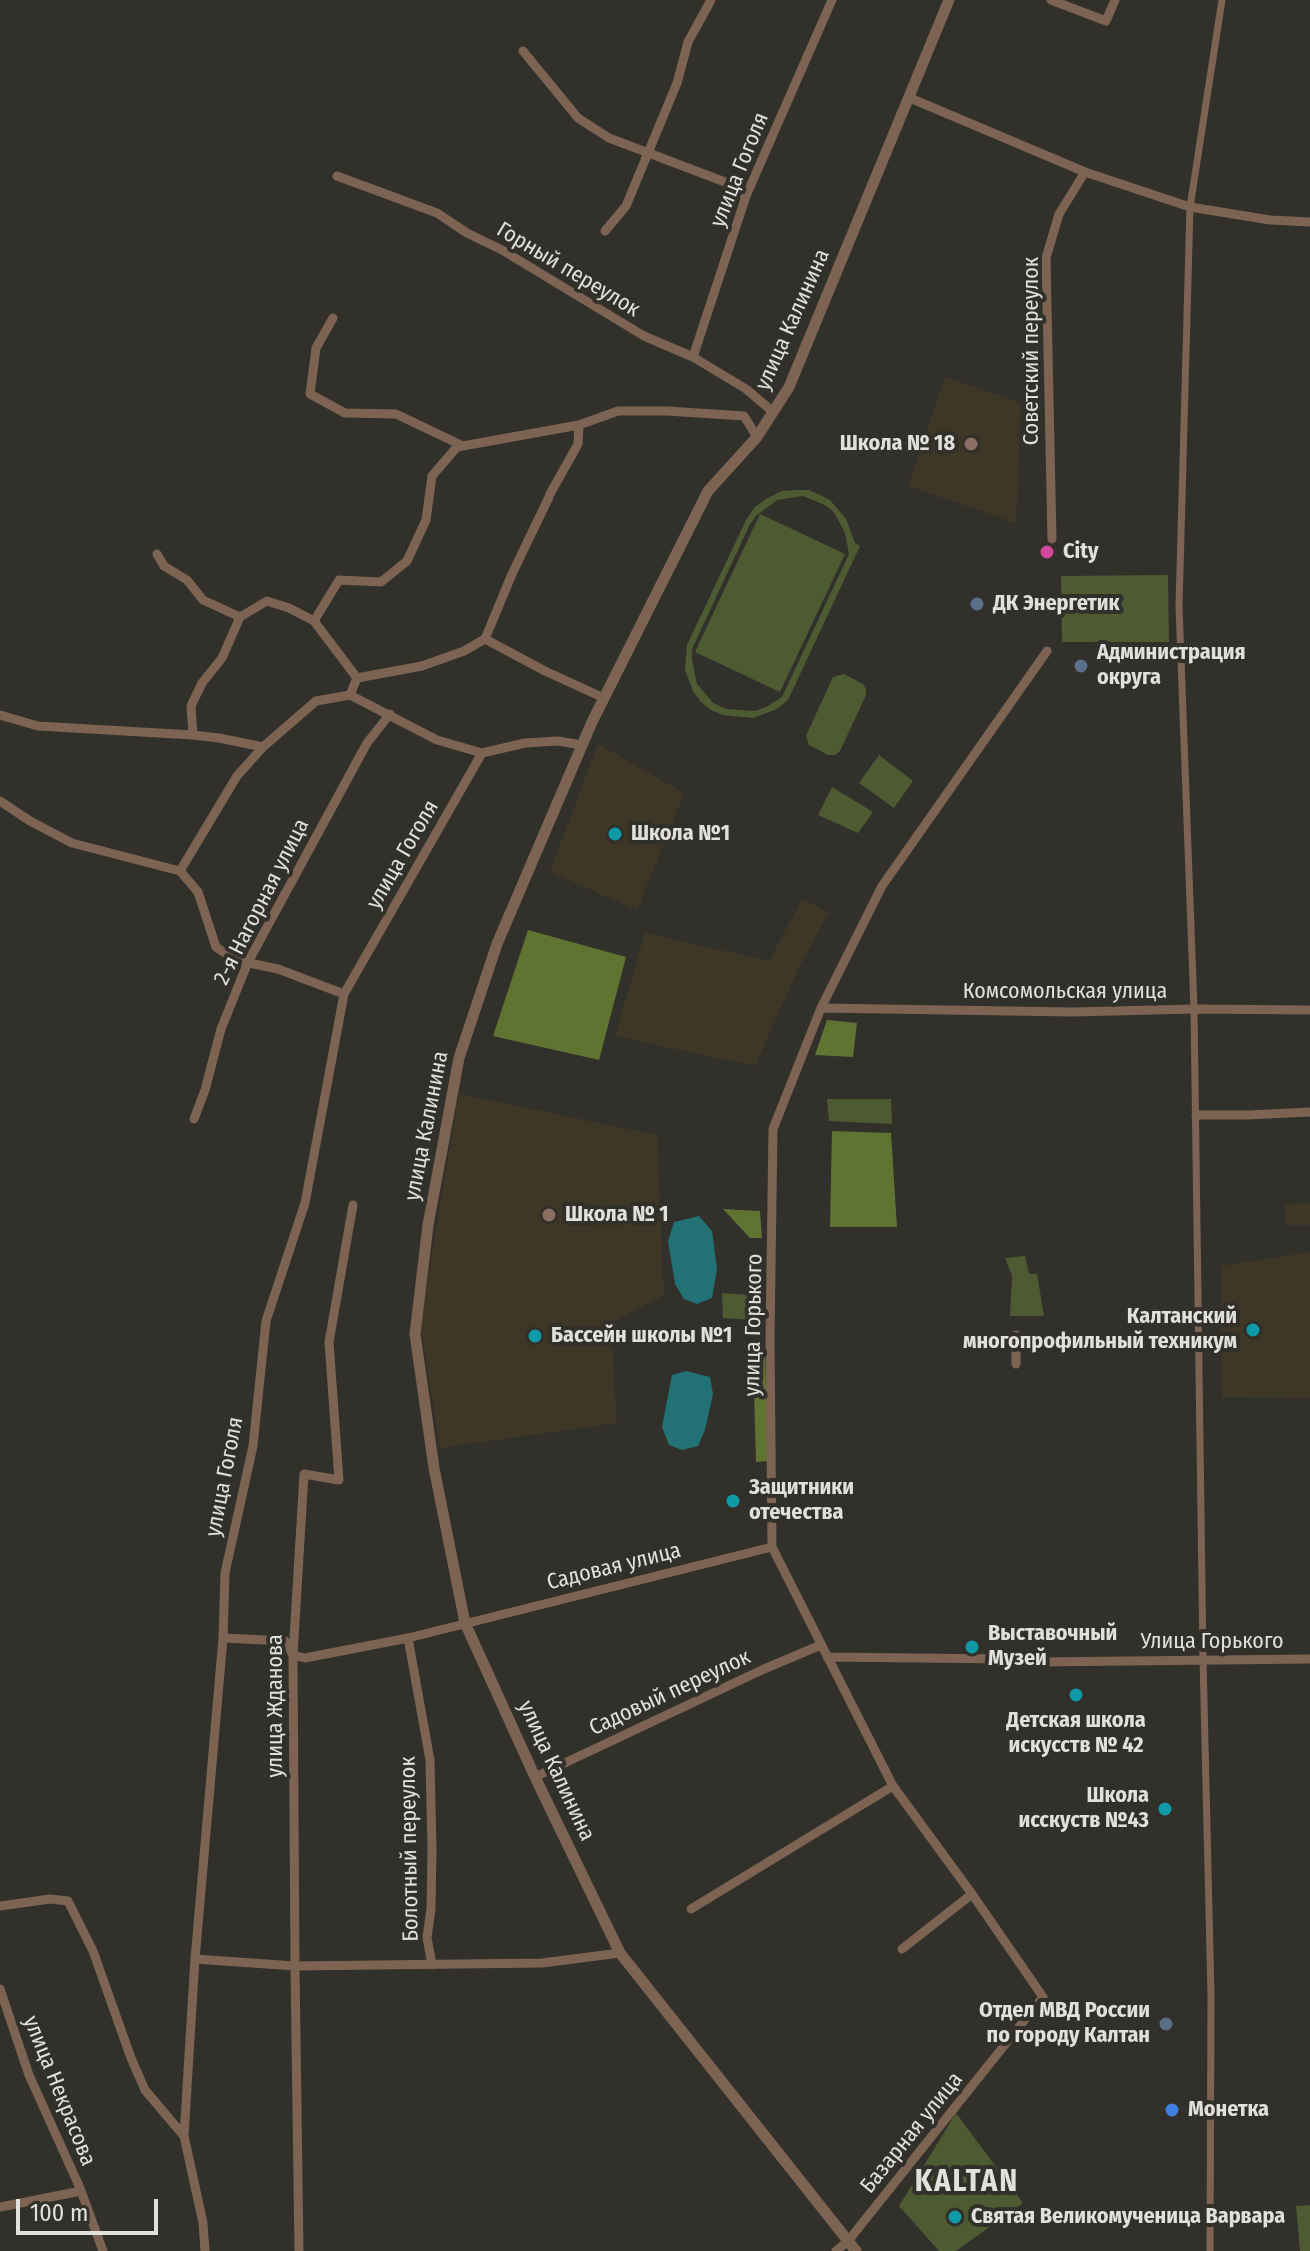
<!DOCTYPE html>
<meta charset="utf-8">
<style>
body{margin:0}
#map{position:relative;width:1310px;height:2251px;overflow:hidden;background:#32302b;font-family:"Fira Sans Condensed",sans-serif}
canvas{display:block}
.scale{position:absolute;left:16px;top:2199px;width:142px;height:36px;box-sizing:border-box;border:4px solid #e2e0dd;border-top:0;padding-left:10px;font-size:24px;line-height:28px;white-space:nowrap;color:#e2e0dd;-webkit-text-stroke:6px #32302b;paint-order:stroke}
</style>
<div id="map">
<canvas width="1310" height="2251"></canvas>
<div class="scale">100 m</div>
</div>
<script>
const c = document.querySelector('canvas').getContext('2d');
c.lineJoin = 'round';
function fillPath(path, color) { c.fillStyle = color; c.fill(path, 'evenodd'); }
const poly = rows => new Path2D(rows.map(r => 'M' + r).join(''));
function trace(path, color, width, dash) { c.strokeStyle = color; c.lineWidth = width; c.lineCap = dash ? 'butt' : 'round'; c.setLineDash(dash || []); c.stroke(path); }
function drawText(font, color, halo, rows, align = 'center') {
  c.font = font + ' "Fira Sans Condensed",sans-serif'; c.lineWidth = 8; c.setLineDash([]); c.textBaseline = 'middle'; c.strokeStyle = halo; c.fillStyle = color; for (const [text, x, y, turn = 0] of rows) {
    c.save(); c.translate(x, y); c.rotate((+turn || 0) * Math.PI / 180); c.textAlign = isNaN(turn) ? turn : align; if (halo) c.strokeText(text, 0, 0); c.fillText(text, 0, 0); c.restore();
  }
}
fillPath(poly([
 [945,377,1021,403,1016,523,908,486],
 [598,744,684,793,637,910,550,872],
 [802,899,829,912,799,967,755,1066,615,1036,645,933,769,961],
 [459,1094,657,1135,664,1295,611,1323,617,1423,440,1448,420,1322],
 [1310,1203,1310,1225,1285,1225,1285,1204],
 [1310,1252,1310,1398,1222,1397,1221,1266]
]), '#3f3726');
fillPath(poly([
 [795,490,809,490,830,500,846,519,855,543,860,546,788,700,777,709,753,718,723,715,711,710,700,701,693,691,685,670,687,645,746,520,755,507,766,499,782,491],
 [803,496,825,505,834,512,845,533,849,554,782,697,766,707,755,711,726,709,713,703,697,684,692,660,692,649,750,524,757,515,777,500],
 [760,514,845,554,780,692,695,652],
 [1168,575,1169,642,1062,642,1061,576],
 [844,674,863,684,866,689,866,695,840,751,835,755,828,755,809,745,806,736,833,677],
 [879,755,913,781,894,808,859,783],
 [832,787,873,812,858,833,818,815],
 [827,1099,891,1099,892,1124,829,1121],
 [1025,1256,1029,1274,1037,1274,1044,1316,1010,1316,1012,1276,1005,1258],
 [722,1293,750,1295,752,1320,723,1318],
 [956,2113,1023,2203,956,2251,939,2251,899,2206],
 [1310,2205,1310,2251,1300,2251,1296,2206]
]), '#4e5b32');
fillPath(poly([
 [528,930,626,957,599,1060,493,1036],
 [827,1020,857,1023,853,1057,815,1055],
 [832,1131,891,1133,897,1227,830,1227],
 [723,1209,760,1211,762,1238,750,1238],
 [765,1355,768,1461,756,1462,753,1356]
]), '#607432');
fillPath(poly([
 [699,1216,712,1231,717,1269,712,1298,697,1304,684,1299,675,1284,668,1241,674,1222],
 [686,1371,710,1377,713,1394,705,1430,698,1446,682,1450,669,1445,662,1427,672,1375]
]), '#217175');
trace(poly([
 [1210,2251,1211,1995,1203,1659,1194,1009,1179,606,1190,207,1222,0]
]), '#7d6452', 7);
trace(poly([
 [1051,0,1106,21,1115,0],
 [523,51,578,118,609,138,725,182,746,196],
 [910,98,1085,172,1190,207,1270,220,1310,222],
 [337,176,437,213,467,233,502,250,644,336,693,357,746,389,772,411],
 [605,231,626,206,677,83,688,42,711,0],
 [333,318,316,348,310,394,345,413,396,414,463,446],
 [693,357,746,196,832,0],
 [550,494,578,444,579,425],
 [1052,539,1046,258,1059,214,1085,172],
 [157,554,164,566,187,580,203,600,240,617,267,601,289,608,314,621,357,678],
 [314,621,339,580,381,582,407,561,426,520,432,476,457,447,579,425,618,411,667,411,744,416,757,437],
 [485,639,512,574,549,497],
 [485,639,545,671,604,698],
 [350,695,437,740,482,753,525,743,558,741,582,745],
 [0,715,38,726,193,735,219,738,263,747],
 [193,735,191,706,202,683,222,658,240,617],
 [0,801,30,821,72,843,180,871,198,892,216,947,235,960,278,969,344,994],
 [180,871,237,776,263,747,316,701,350,695,357,678,422,666,464,651,485,639],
 [821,1008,1072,1012,1194,1009,1310,1010],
 [1196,1115,1248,1115,1310,1112],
 [194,1119,205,1090,221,1029,248,962,367,743,390,714],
 [1016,1335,1016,1364],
 [223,1638,285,1641,293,1655,305,1658,408,1638,772,1547],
 [408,1638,430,1760,432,1849,431,1909,427,1937,432,1965],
 [827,1657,1009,1659,1038,1662,1310,1659],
 [535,1777,764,1669,821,1645],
 [0,1906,50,1899,68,1901,93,1951,131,2058,145,2090,184,2136],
 [691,1909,893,1786],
 [902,1949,972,1894],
 [195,1959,295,1966,542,1963,620,1953],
 [0,1989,29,2075,80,2188,103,2251],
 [0,2207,81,2191],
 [205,2251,203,2223,184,2136,195,1959,223,1638,225,1573,253,1446,266,1321,305,1203,344,994,482,753],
 [299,2251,295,1966,293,1655,304,1474,339,1480,329,1342,353,1205],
 [836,2251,848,2241,1043,1997,972,1894,893,1786,772,1547,770,1339,773,1129,821,1008,882,886,1047,651]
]), '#7d6452', 9);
trace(poly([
 [856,2251,620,1953,535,1777,465,1623,434,1468,415,1334,428,1225,459,1058,497,944,592,722,708,491,757,437,789,387,949,0]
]), '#7d6452', 11);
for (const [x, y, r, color] of [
 [971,444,8,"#8d6e63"],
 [1047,552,8,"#d1479c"],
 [977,604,8,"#5c6f8a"],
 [1081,666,8,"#5c6f8a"],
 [615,834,8,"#0f9aa8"],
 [549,1215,8,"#8d6e63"],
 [1253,1330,8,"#0f9aa8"],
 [535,1336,8,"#0f9aa8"],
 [733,1501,8,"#0f9aa8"],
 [972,1647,8,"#0f9aa8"],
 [1076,1695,8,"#0f9aa8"],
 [1165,1809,8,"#0f9aa8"],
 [1166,2024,8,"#5c6f8a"],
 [1172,2110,8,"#3f7fe0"],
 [955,2217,8,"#0f9aa8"]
]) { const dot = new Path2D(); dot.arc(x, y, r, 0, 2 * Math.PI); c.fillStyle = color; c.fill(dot); trace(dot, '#32302b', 3); }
drawText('22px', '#e2e0dd', '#32302b', [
 ["улица Гоголя",740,170,-68],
 ["Горный переулок",568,270,31],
 ["улица Калинина",793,320,-66],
 ["Советский переулок",1032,351,-90],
 ["улица Гоголя",403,855,-60],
 ["2-я Нагорная улица",262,902,-63],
 ["Комсомольская улица",1065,992],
 ["улица Калинина",427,1126,-79],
 ["улица Горького",754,1325,-89],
 ["улица Гоголя",225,1477,-79],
 ["Садовая улица",614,1567,-14],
 ["Улица Горького",1212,1642],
 ["Садовый переулок",670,1693,-25],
 ["улица Жданова",276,1706,-90],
 ["улица Калинина",556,1771,65],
 ["Болотный переулок",410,1849,-91],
 ["улица Некрасова",59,2091,68],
 ["Базарная улица",912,2133,-51]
]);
drawText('bold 22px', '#e2e0dd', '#32302b', [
 ["Школа № 18",955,444,"right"],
 ["City",1063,552],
 ["ДК Энергетик",993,604],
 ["Администрация",1097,653],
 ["округа",1097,678],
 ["Школа №1",631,834],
 ["Школа № 1",565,1215],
 ["Калтанский",1237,1317,"right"],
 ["многопрофильный техникум",1237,1342,"right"],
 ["Бассейн школы №1",551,1336],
 ["Защитники",749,1488],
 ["отечества",749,1513],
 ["Выставочный",988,1634],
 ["Музей",988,1659],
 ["Детская школа",1076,1721,"center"],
 ["искусств № 42",1076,1746,"center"],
 ["Школа",1149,1796,"right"],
 ["исскуств №43",1149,1821,"right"],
 ["Отдел МВД России",1150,2011,"right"],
 ["по городу Калтан",1150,2036,"right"],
 ["Монетка",1188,2110],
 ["Святая Великомученица Варвара",971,2217]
], 'left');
c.letterSpacing = '2px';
drawText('bold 30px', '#e2e0dd', '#32302b', [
 ["KALTAN",967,2183]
]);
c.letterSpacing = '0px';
</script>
